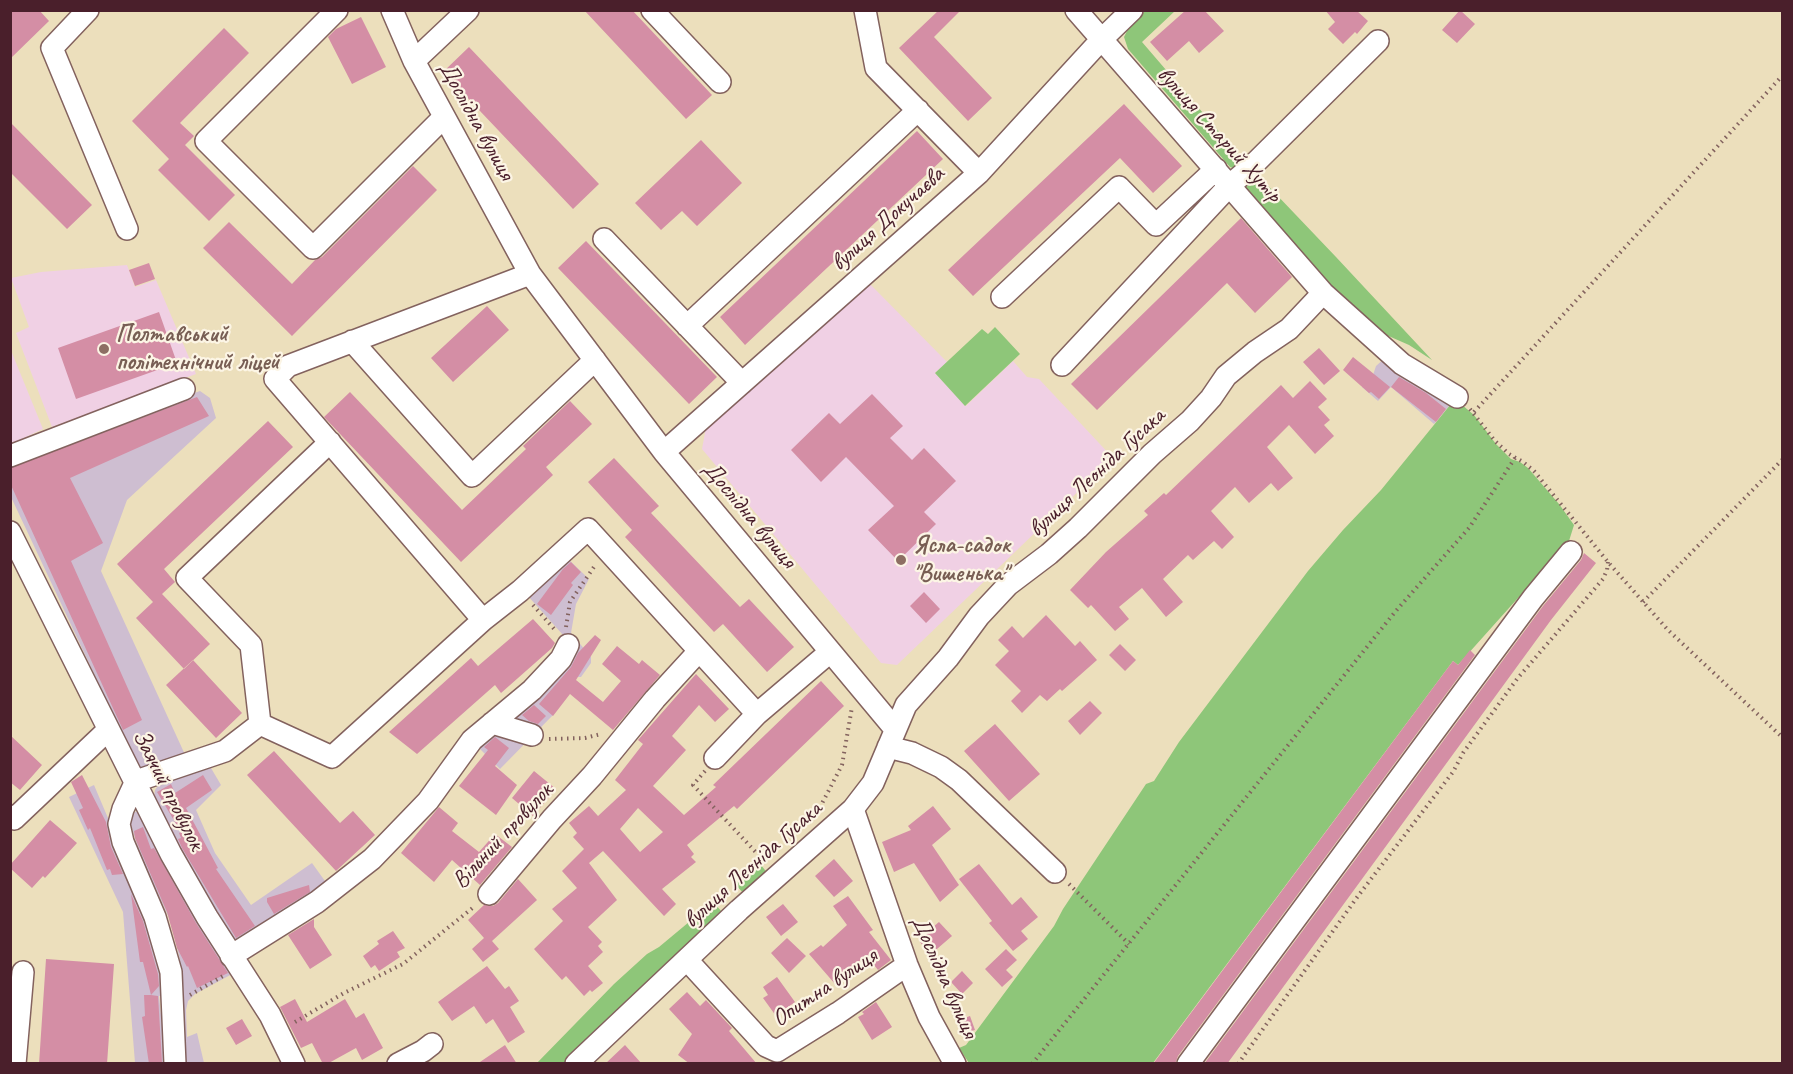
<!DOCTYPE html>
<meta charset="utf-8">
<style>
body{margin:0}
#map{position:relative;width:1793px;height:1074px;overflow:hidden;background:#ecdfbc;font-family:Caveat,sans-serif}
canvas{display:block}
.frame{position:absolute;inset:0;border:12px solid #4a1f2b;pointer-events:none}
</style>
<div id="map">
<canvas width="1793" height="1074"></canvas>
<div class="frame"></div>
</div>
<script>
const c = document.querySelector('canvas').getContext('2d');
c.lineJoin = 'round';
function fillPath(path, color) { c.fillStyle = color; c.fill(path, 'evenodd'); }
const poly = rows => new Path2D(rows.map(r => 'M' + r).join(''));
function trace(path, color, width, dash) { c.strokeStyle = color; c.lineWidth = width; c.lineCap = dash ? 'butt' : 'round'; c.setLineDash(dash || []); c.stroke(path); }
function drawText(font, color, halo, rows, align = 'center') {
  c.font = font + ' Caveat,sans-serif'; c.lineWidth = 4.5; c.setLineDash([]); c.textBaseline = 'middle'; c.strokeStyle = halo; c.fillStyle = color; for (const [text, x, y, turn = 0] of rows) {
    c.save(); c.translate(x, y); c.rotate((+turn || 0) * Math.PI / 180); c.textAlign = isNaN(turn) ? turn : align; if (halo) c.strokeText(text, 0, 0); c.fillText(text, 0, 0); c.restore();
  }
}
fillPath(poly([
 [127,265,135,287,156,280,196,374,52,427,16,333,29,327,11,278,41,272],
 [866,280,947,362,935,373,966,406,1013,361,1027,377,1039,379,1113,458,897,665,881,663,702,449,707,422],
 [10,348,43,429,11,444,10,444]
]), '#f0d0e4');
fillPath(poly([
 [1386,357,1455,399,1434,424,1391,387,1378,401,1362,387,1373,375,1376,366],
 [200,391,210,398,216,418,127,500,101,571,187,759,141,774,11,497,10,461,64,439],
 [567,558,589,579,576,604,571,633,591,657,591,663,581,677,577,677,553,715,500,769,477,746,572,645,527,595],
 [211,768,221,785,196,810,215,853,251,905,312,863,330,888,233,946,160,813,154,797,155,790,160,783],
 [94,785,127,863,161,959,164,996,159,996,166,1063,135,1063,123,912,69,797],
 [142,809,234,973,195,994,188,1001,186,1010,187,1037,197,1033,204,1063,184,1063,180,960,171,922,141,857,130,822,133,813]
]), '#cebed1');
fillPath(poly([
 [1145,11,1175,11,1142,42,1246,163,1236,169,1230,167,1128,49,1124,37,1127,31],
 [1254,171,1336,257,1432,360,1409,345,1384,334,1349,309,1242,184],
 [995,327,1020,354,965,406,935,373,982,329,988,334],
 [1455,399,1474,415,1496,444,1511,459,1520,462,1528,468,1559,504,1574,525,1569,541,1458,665,1453,661,1153,1063,969,1063,959,1048,966,1045,1054,926,1063,909,1146,784,1154,781,1179,742,1308,571,1343,530,1381,490],
 [761,865,768,874,745,895,735,884],
 [713,902,723,913,588,1044,564,1064,536,1064,614,984,647,954,659,947]
]), '#8ec679');
fillPath(poly([
 [10,10,39,10,49,21,10,59],
 [584,10,632,10,712,95,686,119],
 [939,10,961,10,934,37,992,98,968,121,899,48],
 [1186,10,1204,10,1224,31,1199,53,1189,41,1167,61,1150,42],
 [1325,10,1356,10,1368,21,1357,34,1355,32,1343,44,1328,29,1335,22],
 [1460,10,1475,24,1457,43,1442,30],
 [361,17,386,67,352,84,328,37,336,29],
 [224,28,249,53,180,123,194,136,185,145,235,195,209,221,158,170,169,159,132,121],
 [469,47,599,184,573,209,443,72],
 [1124,104,1182,166,1153,193,1120,158,973,296,948,270],
 [10,122,92,205,67,229,10,172],
 [917,131,943,159,745,345,720,317],
 [701,140,742,183,697,226,682,211,661,230,635,203],
 [413,166,437,190,292,336,203,248,229,222,292,284,315,260,322,257],
 [1241,218,1292,277,1255,313,1227,283,1097,410,1071,384],
 [586,241,717,377,689,404,558,268],
 [149,263,155,279,135,286,129,270],
 [487,306,509,330,453,382,431,358],
 [159,312,177,363,76,399,58,348],
 [1319,348,1340,371,1324,385,1303,362],
 [1353,357,1390,387,1379,399,1371,392,1369,393,1343,370],
 [1399,377,1426,393,1446,409,1436,422,1391,387],
 [1310,381,1327,399,1318,407,1330,420,1324,425,1334,436,1315,454,1289,425,1267,447,1293,478,1278,491,1271,483,1249,503,1235,487,1211,511,1234,537,1222,549,1214,541,1193,560,1188,555,1163,579,1183,602,1166,617,1142,588,1119,607,1129,619,1115,631,1091,605,1088,608,1070,590,1106,552,1148,515,1144,511,1164,493,1166,495,1281,385,1293,398],
 [350,392,462,510,526,449,523,446,570,401,592,424,546,467,553,475,461,562,324,417],
 [872,394,903,426,890,438,912,460,924,448,956,481,924,512,936,524,898,561,868,530,894,506,846,457,821,482,791,450,829,413,840,424],
 [197,397,209,416,70,478,103,543,71,561,142,720,123,730,10,483,10,468],
 [268,421,293,447,164,569,175,582,162,594,210,644,184,669,136,618,153,602,117,564],
 [614,458,659,506,651,513,740,607,749,599,794,647,767,672,723,624,714,632,625,537,632,530,588,482],
 [1584,553,1596,563,1551,620,1227,1064,1204,1064,1543,606,1581,560],
 [571,562,581,572,571,583,573,585,551,615,537,604,563,569],
 [924,592,940,609,926,623,910,606],
 [1046,615,1075,646,1080,641,1097,660,1062,691,1060,689,1047,701,1040,695,1022,713,1011,701,1021,691,995,665,1009,651,998,640,1012,626,1023,638],
 [533,619,555,643,552,648,501,693,495,685,417,754,389,732,471,658,478,666],
 [595,635,601,640,576,680,603,702,621,681,602,664,617,646,639,664,642,660,660,675,613,730,570,694,553,716,539,704,571,667,578,653],
 [1120,644,1136,660,1125,671,1109,655],
 [1470,650,1475,655,1178,1056,1175,1064,1153,1064,1453,661,1458,665],
 [193,660,242,713,216,738,166,685],
 [696,674,729,709,715,722,699,705,672,736,686,750,653,786,684,815,716,787,713,785,821,681,844,706,737,809,734,806,687,845,694,854,691,857,696,862,662,889,676,904,664,916,603,851,589,863,617,900,588,927,602,942,598,946,603,952,588,966,603,983,592,992,590,990,584,996,566,976,562,980,534,949,563,921,552,909,577,888,562,871,584,849,573,837,577,833,569,823,589,806,598,816,626,790,615,780,643,744,638,740],
 [638,808,663,832,640,852,620,829],
 [1090,701,1102,713,1080,735,1068,721],
 [534,705,546,716,538,724,529,721,522,715],
 [995,724,1040,774,1009,801,964,751],
 [10,735,42,765,20,790,10,782],
 [495,737,509,748,495,766,517,785,496,815,459,786,488,750,484,747],
 [274,751,340,823,353,811,375,835,336,871,247,775],
 [534,771,556,789,533,816,512,798],
 [82,775,106,822,111,847,123,874,112,875,110,869,107,870,90,828,88,830,79,810,83,808,71,782],
 [203,775,212,790,186,808,218,868,216,869,255,926,236,938,182,848,178,839,181,838,179,833,181,832,157,792,171,784,175,793],
 [933,806,951,829,932,845,959,885,940,902,914,863,894,872,882,842,911,830,908,826],
 [439,807,458,823,452,831,479,852,495,834,512,847,480,885,452,860,434,882,401,853],
 [50,820,77,843,45,878,43,876,32,888,10,868,10,865],
 [143,827,151,849,154,848,196,923,228,973,197,988,188,966,187,967,177,948,167,912,135,838,134,831],
 [834,859,853,881,834,897,815,876],
 [979,864,1012,905,1021,897,1038,917,1021,931,1028,939,1013,951,989,923,992,921,959,879],
 [518,879,537,900,492,941,499,949,483,962,472,949,484,938,468,920,484,905,493,906,498,903],
 [309,885,310,892,274,914,267,902,267,898],
 [131,894,143,921,158,974,159,986,151,995,158,996,162,1062,154,1064,149,1064,142,1017,145,1016,144,995,151,995,143,962,140,962],
 [848,896,873,930,869,932,891,960,878,970,866,955,835,984,809,954,821,945,823,947,847,925,833,906],
 [783,904,798,922,781,936,766,917],
 [314,919,314,927,332,955,310,969,288,935],
 [939,922,952,936,930,955,920,942,923,940,921,937],
 [393,931,405,948,397,952,400,957,379,971,375,965,371,968,363,956,379,944,377,941],
 [787,938,806,956,789,973,771,953],
 [1006,949,1017,960,1006,970,1013,977,1002,987,985,969],
 [46,959,114,964,107,1064,39,1064],
 [487,966,505,989,509,986,519,1001,510,1007,525,1032,508,1043,493,1019,486,1024,474,1006,452,1021,438,1002],
 [962,971,973,983,962,994,951,982],
 [777,977,795,1002,776,1016,763,998,768,995,763,987],
 [687,992,700,1006,706,1000,732,1028,729,1031,757,1064,690,1064,678,1055,692,1034,669,1009],
 [295,999,307,1022,345,999,356,1018,364,1013,383,1048,362,1060,356,1048,327,1064,323,1064,312,1043,301,1048,280,1007],
 [876,1002,892,1027,872,1040,858,1017,864,1014,862,1012],
 [970,1016,975,1030,961,1034,956,1021],
 [242,1019,252,1036,236,1045,226,1028],
 [505,1045,517,1064,477,1064],
 [625,1045,642,1064,605,1064]
]), '#d48ea5');
const minor = poly([
 [88,10,52,48,127,229],
 [337,10,206,141,313,248,444,117],
 [392,10,414,61,530,274,664,452,895,729],
 [652,10,720,82],
 [865,10,876,68,979,173],
 [1076,10,1323,293,1402,364,1457,397],
 [414,61,468,10],
 [604,239,742,383],
 [1002,297,1119,187,1156,225,1216,169],
 [687,326,918,110],
 [352,341,472,476,595,360],
 [1062,365,1230,185,1251,167,1378,41],
 [664,452,979,173,1101,40,1132,10],
 [10,456,184,389],
 [10,532,171,854,207,917,270,1015,294,1064],
 [483,620,275,379,288,366,530,274],
 [492,723,532,735],
 [260,724,332,757,483,620,520,591,588,529,757,714,830,652],
 [888,747,912,753,941,767,959,780,1055,872],
 [715,758,757,714],
 [10,816,14,819,108,730],
 [489,894,552,819,592,776,655,699,699,651],
 [231,956,317,902,372,859,428,801,472,740,532,690,561,659,568,645],
 [687,960,766,1046,777,1051,838,1013,907,965],
 [15,1064,23,972],
 [175,1064,171,972,155,917,123,842,119,824,123,809,136,781,225,751,260,724,251,645,187,578,330,442],
 [398,1064,423,1051,432,1044],
 [576,1064,739,910,853,809],
 [955,1064,929,1017,907,965,853,809,873,783,906,705,948,658,979,616,1008,585,1049,554,1078,528,1152,454,1190,421,1211,398,1226,376,1255,352,1289,329,1323,293],
 [1188,1064,1533,598,1571,552]
]);
trace(minor, '#83625e', 24);
trace(poly([
 [1470,409,1495,441,1509,454,1523,462,1534,471,1608,562,1668,630,1782,737],
 [1474,412,1782,76],
 [1643,602,1782,460],
 [533,605,556,631],
 [566,627,570,602,596,564],
 [549,739,585,738,601,734],
 [705,771,693,785,765,862],
 [817,813,842,765,852,707],
 [1069,884,1129,944],
 [190,995,223,976],
 [295,1022,344,993,403,964,475,906],
 [1032,1064,1395,612,1469,528,1515,458],
 [1238,1064,1358,896,1453,772,1463,753,1517,679,1603,579,1607,570,1608,562]
]), '#83625e', 4, [1.5, 4.5]);
trace(minor, '#fff', 21);
for (const [x, y, r, color] of [
 [104,349,6,"#8d6e63"],
 [901,560,6,"#8d6e63"]
]) { const dot = new Path2D(); dot.arc(x, y, r, 0, 2 * Math.PI); c.fillStyle = color; c.fill(dot); trace(dot, '#fcf5e5', 2); }
drawText('24px', '#4a1f2b', '#fcf5e5', [
 ["Дослідна вулиця",476,121,61],
 ["вулиця Старий Хутір",1219,135,48],
 ["вулиця Докучаєва",888,219,-42],
 ["вулиця Леоніда Гусака",1097,473,-43],
 ["Дослідна вулиця",749,515,50],
 ["Заячий провулок",168,790,63],
 ["Вільний провулок",503,836,-47],
 ["вулиця Леоніда Гусака",753,865,-42],
 ["Дослідна вулиця",944,977,66],
 ["Опитна вулиця",825,988,-34]
]);
drawText('bold 24px', '#785e54', '#fcf5e5', [
 ["Полтавський",116,335],
 ["політехнічний ліцей",116,363],
 ["Ясла-садок",913,546],
 ["\"Вишенька\"",913,574]
], 'left');
</script>
